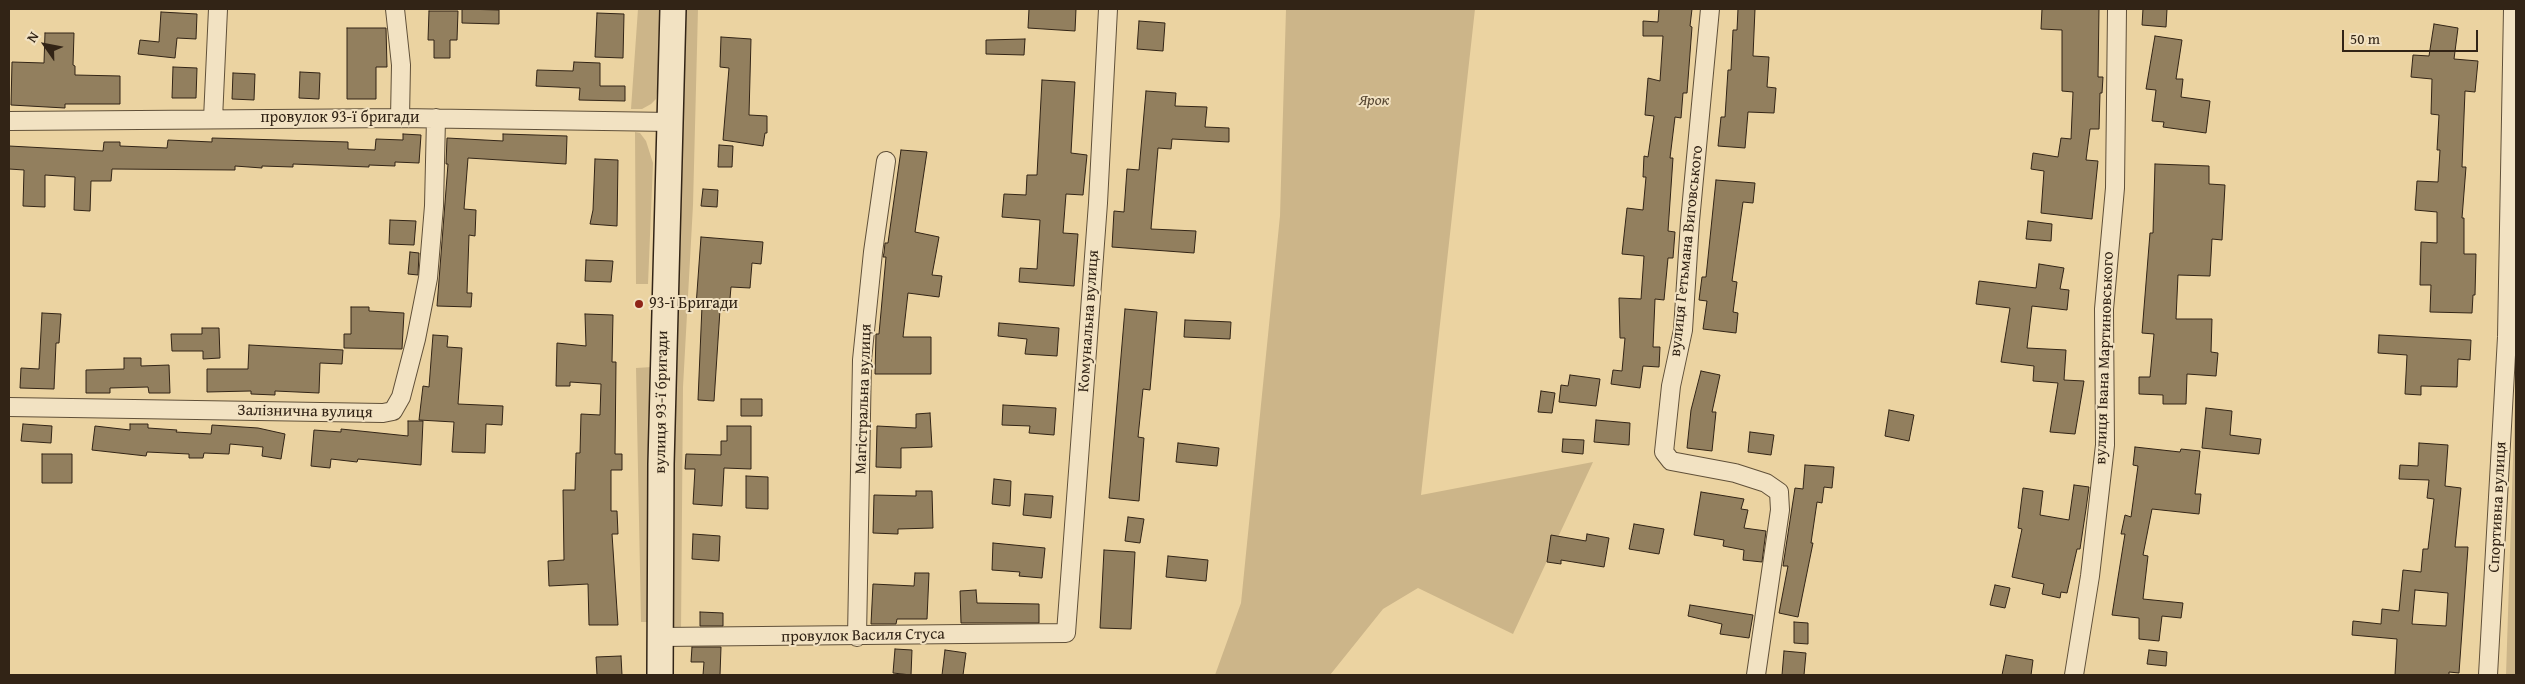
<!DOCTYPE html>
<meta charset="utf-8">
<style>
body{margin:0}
#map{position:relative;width:2525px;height:684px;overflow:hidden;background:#ebd3a1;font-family:"Gentium Book Plus",serif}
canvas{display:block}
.frame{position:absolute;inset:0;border:10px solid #322416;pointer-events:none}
.north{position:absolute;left:20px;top:20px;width:50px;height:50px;-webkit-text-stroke:4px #f2e2c2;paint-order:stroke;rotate:303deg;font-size:14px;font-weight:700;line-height:20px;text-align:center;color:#322416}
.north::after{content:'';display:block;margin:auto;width:18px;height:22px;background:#322416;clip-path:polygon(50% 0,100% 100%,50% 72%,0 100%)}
.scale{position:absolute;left:2342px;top:30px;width:136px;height:22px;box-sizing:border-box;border:2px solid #322416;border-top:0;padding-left:6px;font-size:15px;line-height:18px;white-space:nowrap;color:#322416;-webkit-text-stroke:4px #f2e2c2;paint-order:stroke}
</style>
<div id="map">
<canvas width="2525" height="684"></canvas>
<div class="frame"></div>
<div class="north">N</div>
<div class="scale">50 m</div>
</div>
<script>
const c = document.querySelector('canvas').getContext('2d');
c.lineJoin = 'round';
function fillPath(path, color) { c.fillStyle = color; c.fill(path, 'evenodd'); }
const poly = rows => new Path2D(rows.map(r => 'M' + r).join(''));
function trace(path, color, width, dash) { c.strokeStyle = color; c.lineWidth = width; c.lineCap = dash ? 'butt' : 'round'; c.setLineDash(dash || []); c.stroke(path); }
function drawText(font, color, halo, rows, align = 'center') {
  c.font = font + ' "Gentium Book Plus",serif'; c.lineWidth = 4; c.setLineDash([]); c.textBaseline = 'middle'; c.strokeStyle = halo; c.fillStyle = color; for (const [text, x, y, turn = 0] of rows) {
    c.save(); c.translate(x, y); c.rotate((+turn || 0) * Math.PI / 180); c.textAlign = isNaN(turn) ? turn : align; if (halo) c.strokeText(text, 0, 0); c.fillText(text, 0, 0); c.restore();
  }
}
fillPath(poly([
 [638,9,660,9,658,84,656,99,651,104,642,109,631,109],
 [681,9,698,9,693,205,683,387,681,632,666,630],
 [1286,9,1475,9,1421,495,1593,462,1513,634,1418,588,1383,609,1330,675,1215,675,1241,603,1280,216],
 [635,132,640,133,646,141,653,163,648,284,636,284],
 [2516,366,2516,675,2506,675],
 [652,367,653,622,641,622,636,368]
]), '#ccb589');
const building = poly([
 [462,9,499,10,499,24,462,23,462,9],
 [1029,9,1076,9,1075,31,1028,28,1029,9],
 [1659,9,1692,9,1690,26,1692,27,1687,93,1683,93,1681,118,1675,117,1670,158,1673,158,1668,231,1675,232,1673,258,1668,258,1664,300,1655,299,1653,347,1660,347,1659,367,1643,366,1640,388,1611,384,1613,370,1622,371,1625,338,1620,338,1619,298,1641,299,1644,256,1622,254,1627,208,1643,210,1646,177,1643,177,1644,156,1648,157,1654,116,1645,115,1648,78,1660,81,1663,36,1643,36,1643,21,1658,22,1659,9],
 [1738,9,1755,9,1753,56,1769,57,1767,87,1776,88,1774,113,1748,112,1745,148,1718,146,1721,117,1725,117,1728,70,1731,70,1733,30,1737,30,1738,9],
 [2042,9,2099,9,2098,77,2103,77,2102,93,2100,93,2099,129,2090,129,2086,160,2098,161,2092,219,2041,213,2044,171,2031,169,2033,153,2058,157,2061,138,2071,139,2073,92,2062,91,2062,30,2041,29,2042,9],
 [2143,9,2167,9,2166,27,2142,25,2143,9],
 [429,11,458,11,457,40,450,40,450,58,434,58,434,40,428,40,429,11],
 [161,12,197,14,196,39,177,38,175,58,138,54,140,40,159,42,161,12],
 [597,13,624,14,623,58,595,57,597,13],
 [1139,21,1165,23,1163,51,1137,49,1139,21],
 [2434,24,2458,28,2454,59,2478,61,2475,92,2465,91,2462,167,2466,167,2462,218,2464,218,2464,254,2476,254,2475,295,2473,295,2472,313,2430,312,2431,285,2420,285,2421,242,2437,243,2437,212,2415,210,2417,181,2438,182,2440,150,2437,150,2439,115,2431,114,2432,79,2411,77,2413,55,2429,56,2434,24],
 [347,28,386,28,387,67,376,67,376,99,347,99,347,28],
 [45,33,74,33,73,65,75,66,75,75,120,76,120,104,65,104,65,108,11,105,12,62,44,63,45,33],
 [2155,36,2182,40,2176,79,2183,79,2181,97,2210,101,2206,133,2163,127,2164,122,2152,121,2156,90,2146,89,2155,36],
 [721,37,751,39,749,115,767,116,767,133,765,133,763,146,723,140,729,68,720,67,721,37],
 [1025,39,1024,55,986,54,986,40,1025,39],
 [574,62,600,63,600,86,625,86,625,101,579,100,580,88,536,86,537,70,573,71,574,62],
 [173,67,197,68,196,98,172,98,173,67],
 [300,72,320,73,319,99,299,98,300,72],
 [233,73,255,74,254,100,232,99,233,73],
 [1042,80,1075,82,1071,153,1087,155,1083,195,1066,194,1063,233,1078,234,1074,286,1019,282,1020,268,1037,269,1040,220,1002,217,1004,194,1026,195,1027,175,1037,175,1042,80],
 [1146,91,1176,93,1175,106,1207,107,1205,127,1229,128,1229,142,1172,139,1171,149,1158,148,1151,229,1196,231,1194,253,1112,247,1114,211,1124,212,1127,169,1139,170,1146,91],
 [403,134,421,135,419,163,395,162,395,166,369,165,369,167,293,164,293,167,262,166,262,168,235,166,235,170,112,169,111,181,91,181,90,211,74,210,75,177,45,175,45,207,23,206,24,170,9,169,9,146,103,151,104,142,120,142,120,146,167,148,168,140,212,142,212,138,348,142,348,149,375,150,376,139,403,140,403,134],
 [503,134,567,136,566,164,468,158,464,209,476,210,475,236,469,235,467,293,472,293,471,307,437,306,448,164,446,164,447,138,503,141,503,134],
 [719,145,733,146,732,167,718,167,719,145],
 [901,150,927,152,915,232,939,237,932,275,942,276,939,297,908,293,903,337,931,337,931,374,875,374,876,334,879,334,886,257,883,257,884,253,885,243,888,243,901,150],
 [595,159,618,160,617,226,590,224,593,210,595,159],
 [2155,164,2209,166,2209,184,2225,185,2222,240,2212,239,2210,276,2178,275,2176,319,2212,319,2211,352,2218,353,2216,376,2187,374,2186,404,2163,404,2163,395,2139,394,2139,377,2150,377,2154,334,2142,333,2150,233,2153,233,2155,164],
 [1716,180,1755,183,1753,203,1743,202,1732,281,1737,282,1733,312,1738,313,1736,333,1703,329,1707,301,1699,300,1702,277,1706,277,1716,180],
 [703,189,718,190,717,207,701,206,703,189],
 [390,220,416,221,414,245,389,244,390,220],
 [2028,221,2052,224,2051,241,2026,239,2028,221],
 [701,237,763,242,761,264,752,263,750,288,731,287,729,310,720,310,714,401,698,400,702,306,696,306,701,237],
 [410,252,419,253,418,275,408,274,410,252],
 [586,260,613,261,611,282,585,281,586,260],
 [2039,264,2064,268,2060,289,2069,290,2067,310,2032,306,2027,348,2066,350,2064,380,2084,381,2075,434,2050,432,2058,383,2033,381,2034,366,2001,362,2010,308,1976,304,1979,281,2036,288,2039,264],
 [351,307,369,307,369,311,404,313,402,349,344,348,344,334,351,334,351,307],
 [1125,309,1157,312,1150,390,1143,389,1138,437,1144,438,1139,501,1109,498,1125,309],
 [42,313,61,314,59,343,56,343,54,389,20,388,21,368,39,369,42,313],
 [585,314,613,315,612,362,616,362,615,454,622,454,622,470,611,470,611,511,617,511,618,534,612,534,618,625,589,625,588,584,549,586,548,561,564,560,563,490,575,490,576,453,580,453,581,414,600,415,601,384,570,382,570,386,556,386,557,343,586,346,585,314],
 [1185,320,1231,322,1230,339,1184,337,1185,320],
 [999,323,1059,328,1057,356,1025,354,1027,339,998,336,999,323],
 [202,328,219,328,220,358,203,359,203,351,172,351,171,334,202,334,202,328],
 [433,335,448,336,447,347,462,348,458,404,503,406,502,425,486,424,485,453,452,452,454,422,419,420,423,386,429,387,433,335],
 [2379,335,2471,340,2470,360,2458,359,2457,387,2421,386,2421,395,2405,394,2407,355,2378,353,2379,335],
 [249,345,343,350,342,364,320,363,319,393,275,391,275,395,251,394,251,391,207,392,207,369,248,369,249,345],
 [124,358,141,358,141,366,169,365,170,393,149,393,148,387,110,388,110,393,86,393,86,370,124,369,124,358],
 [1701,371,1720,375,1712,412,1716,412,1712,451,1687,448,1691,410,1701,371],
 [1570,375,1600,379,1596,406,1559,402,1561,385,1568,386,1570,375],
 [1541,391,1555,393,1552,413,1538,412,1541,391],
 [741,399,762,399,762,416,741,416,741,399],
 [1003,405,1056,408,1054,435,1029,433,1030,426,1002,425,1003,405],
 [2206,408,2232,411,2230,435,2261,439,2259,454,2202,448,2206,408],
 [1889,410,1914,415,1909,441,1885,436,1889,410],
 [930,413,932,447,901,448,901,468,876,467,877,426,916,428,916,414,930,413],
 [1596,420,1630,423,1629,445,1594,442,1596,420],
 [408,421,423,421,421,465,358,459,357,462,331,459,330,468,311,466,314,430,341,432,341,429,408,436,408,421],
 [23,424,52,426,51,443,21,441,23,424],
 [130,424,148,424,148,428,177,430,176,432,211,434,212,425,258,428,285,434,281,459,262,456,263,447,230,444,229,454,204,453,203,458,189,458,189,454,147,452,146,456,92,450,95,426,130,430,130,424],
 [727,426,751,426,751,469,724,468,722,506,693,504,695,469,685,469,686,454,721,455,721,441,727,441,727,426],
 [1750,432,1774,435,1771,455,1748,452,1750,432],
 [1563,439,1584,440,1583,454,1562,452,1563,439],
 [1178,443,1219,448,1217,466,1176,462,1178,443],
 [2419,443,2448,445,2445,486,2461,488,2455,547,2468,547,2459,673,2449,672,2449,675,2395,675,2397,639,2352,635,2353,621,2381,624,2382,609,2399,611,2403,570,2421,572,2423,549,2428,549,2434,499,2427,498,2429,480,2399,479,2400,465,2418,466,2419,443],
 [2415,590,2448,593,2446,626,2412,624,2415,590],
 [2135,447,2180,452,2181,449,2200,451,2195,494,2201,494,2199,514,2152,509,2143,555,2148,556,2143,599,2183,603,2181,618,2162,616,2159,641,2139,639,2139,618,2112,615,2125,534,2121,534,2125,515,2131,517,2138,466,2133,465,2135,447],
 [42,454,72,454,72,483,42,483,42,454],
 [1805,465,1834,467,1832,488,1824,487,1822,503,1817,502,1811,543,1813,543,1798,617,1779,613,1788,566,1783,566,1795,488,1803,489,1805,465],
 [746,476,768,477,768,509,746,508,746,476],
 [994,479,1011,481,1010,506,992,504,994,479],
 [2074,485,2089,487,2086,509,2080,549,2077,549,2067,593,2061,592,2060,598,2042,594,2044,584,2012,577,2022,529,2018,528,2023,488,2043,491,2040,515,2069,520,2074,485],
 [916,491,932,491,933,528,898,529,898,534,873,533,874,495,916,496,916,491],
 [1701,492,1744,499,1741,509,1748,510,1744,528,1766,531,1762,562,1743,560,1744,550,1723,546,1724,540,1694,535,1701,492],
 [1025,494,1053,496,1051,518,1023,515,1025,494],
 [1128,517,1144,519,1140,543,1125,541,1128,517],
 [1634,524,1664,529,1659,554,1629,549,1634,524],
 [693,534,720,536,719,561,692,559,693,534],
 [1587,534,1609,538,1604,567,1561,560,1561,564,1547,562,1551,535,1586,541,1587,534],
 [993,543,1045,548,1042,578,1019,576,1020,572,992,570,993,543],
 [1104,550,1135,552,1131,629,1100,628,1104,550],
 [1168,556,1208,560,1206,581,1166,577,1168,556],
 [915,573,929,573,927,619,897,619,896,624,871,624,873,584,914,586,915,573],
 [1995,585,2010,588,2005,608,1990,605,1995,585],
 [976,590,977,603,1039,604,1039,623,961,623,960,591,976,590],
 [1690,605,1753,615,1749,638,1720,634,1722,624,1688,616,1690,605],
 [700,612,723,613,723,626,700,626,700,612],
 [1794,622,1808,623,1808,644,1794,643,1794,622],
 [692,647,721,647,720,675,703,675,704,662,691,662,692,647],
 [895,649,912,650,911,675,893,673,895,649],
 [945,650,966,653,963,675,942,675,945,650],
 [2149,650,2167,652,2166,666,2147,664,2149,650],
 [1784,651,1806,653,1804,675,1782,675,1784,651],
 [2006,655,2033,660,2031,675,2002,675,2006,655],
 [621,656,622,675,597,675,596,657,621,656]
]);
fillPath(building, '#927f5e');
trace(building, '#322416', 1);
const minor = poly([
 [395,9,401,65,400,118],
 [1710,9,1690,221,1683,330,1671,386,1664,452,1671,461,1735,473,1766,483,1779,492,1780,510,1756,675],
 [213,119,218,9],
 [9,121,400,118,671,122],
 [9,407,383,413,393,411,401,397,416,339,428,278,434,206,436,118],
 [660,637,1066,633,1098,203,1108,9],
 [857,637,862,360,873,252,886,161],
 [2074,675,2090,576,2105,445,2104,309,2115,188,2117,9],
 [2488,675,2507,337,2513,9]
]);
const secondary = poly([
 [660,675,661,464,673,9]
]);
trace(minor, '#605039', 20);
trace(secondary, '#322416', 28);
trace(minor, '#f2e2c2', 18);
trace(secondary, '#f2e2c2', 25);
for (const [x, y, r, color] of [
 [639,304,5,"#8f2418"]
]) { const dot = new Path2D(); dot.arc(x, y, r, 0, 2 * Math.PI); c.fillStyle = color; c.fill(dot); trace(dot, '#f2e2c2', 2); }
drawText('italic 16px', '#584833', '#f2e2c2', [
 ["Ярок",1374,101]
]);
drawText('16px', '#322416', '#f2e2c2', [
 ["провулок 93-ї бригади",340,118],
 ["вулиця Гетьмана Виговського",1687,251,-84],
 ["Комунальна вулиця",1089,321,-86],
 ["вулиця Івана Мартиновського",2105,358,-88],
 ["Магістральна вулиця",864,399,-88],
 ["вулиця 93-ї бригади",662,402,-89],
 ["Залізнична вулиця",305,412,1],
 ["Спортивна вулиця",2498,507,-87],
 ["провулок Василя Стуса",863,636,-1]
]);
drawText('16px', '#322416', '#f2e2c2', [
 ["93-ї Бригади",649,304]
], 'left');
</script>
